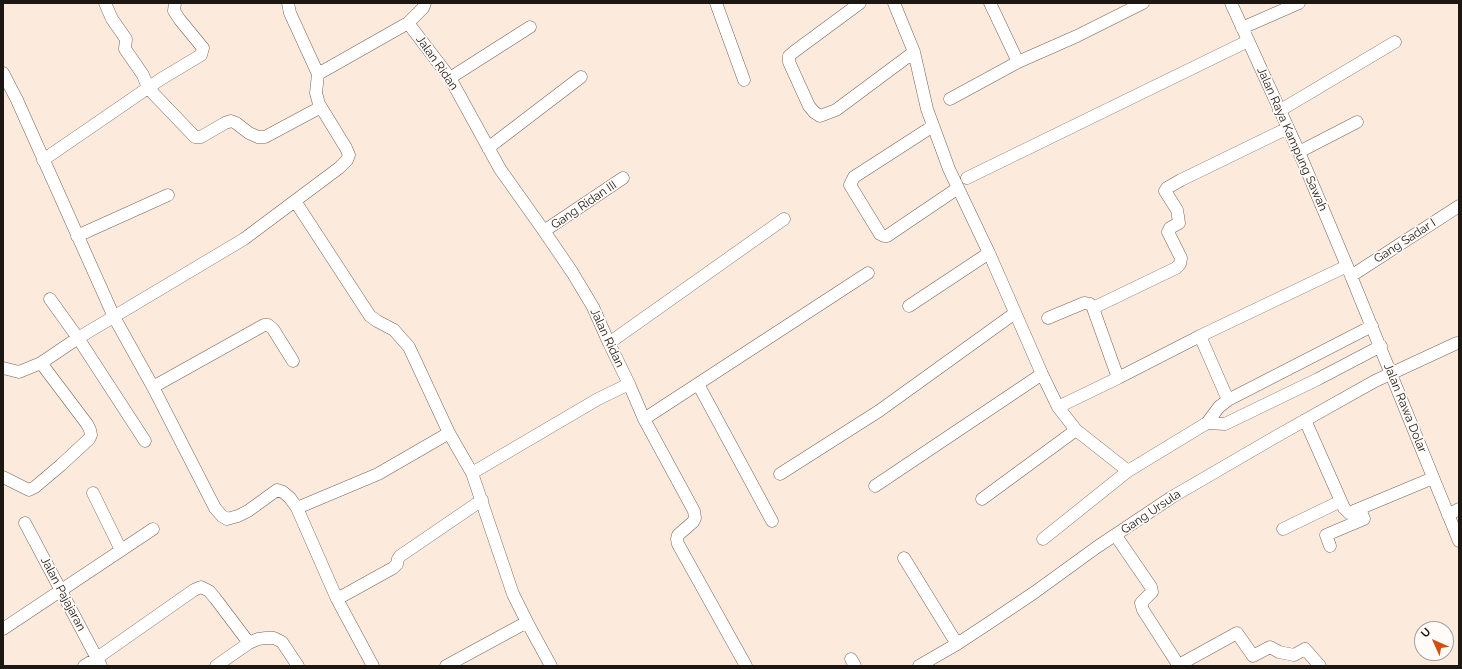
<!DOCTYPE html>
<style>
body{margin:0}
#map{position:relative;width:1462px;height:669px;overflow:hidden;background:#fceadd;font-family:Raleway,sans-serif}
canvas{display:block}
.frame{position:absolute;inset:0;border:4px solid #1d1712;pointer-events:none}
.north{position:absolute;left:1414px;top:621px;width:40px;height:40px;box-sizing:border-box;background:#fefbf8;border:1px solid #a4a09c;border-radius:50%;rotate:315deg;font-size:11px;font-weight:700;line-height:16px;text-align:center;color:#1d1712}
.north::after{content:'';display:block;margin:auto;width:14px;height:18px;background:#d34e0a;clip-path:polygon(50% 0,100% 100%,50% 72%,0 100%)}
</style>
<div id="map">
<canvas width="1462" height="669"></canvas>
<div class="frame"></div>
<div class="north">U</div>
</div>
<script>
const c = document.querySelector('canvas').getContext('2d');
c.lineJoin = 'round';
const poly = rows => new Path2D(rows.map(r => 'M' + r).join(''));
function trace(path, color, width, dash) { c.strokeStyle = color; c.lineWidth = width; c.lineCap = dash ? 'butt' : 'round'; c.setLineDash(dash || []); c.stroke(path); }
function drawText(font, color, halo, rows, align = 'center') {
  c.font = font + ' Raleway,sans-serif'; c.lineWidth = 3.5; c.setLineDash([]); c.textBaseline = 'middle'; c.strokeStyle = halo; c.fillStyle = color; for (const [text, x, y, turn = 0] of rows) {
    c.save(); c.translate(x, y); c.rotate((+turn || 0) * Math.PI / 180); c.textAlign = isNaN(turn) ? turn : align; if (halo) c.strokeText(text, 0, 0); c.fillText(text, 0, 0); c.restore();
  }
}
const minor = poly([
 [105,3,112,19,126,39,125,49,143,75,148,88,195,137,201,137,225,123,231,121,236,123,249,133,258,137,265,137,321,107],
 [288,3,290,13,318,74],
 [716,3,744,80],
 [860,3,795,51,789,56,789,62,809,106,814,112,820,116,836,110,914,52],
 [894,3,914,52,927,109,949,169,989,253,1042,374,1058,407,1076,430,1128,471,1207,423,1219,407,1228,400,1372,326],
 [990,3,1018,62],
 [1231,3,1299,152,1347,266,1459,541],
 [408,23,450,78,500,169,544,231,572,272,593,307,609,343,629,384,644,419,694,511,695,518,693,522,678,535,677,539,678,544,746,666],
 [1242,28,1299,3],
 [3,73,17,100,114,317,153,387,215,508,222,516,227,519,238,516,248,511,277,490,283,492,290,498,297,508,337,599,373,666],
 [450,78,530,27],
 [950,99,1018,62,1077,36,1143,3],
 [1279,111,1395,42],
 [933,126,854,177,850,185,880,234,884,236,887,236,958,188],
 [488,148,581,77],
 [1299,152,1357,122],
 [43,160,161,79,201,55,203,48,180,20,174,11,175,3],
 [967,178,1248,41],
 [295,201,370,316,377,321,394,330,409,347,449,433,472,473,513,594,527,622,551,666],
 [544,231,623,178],
 [77,236,168,195],
 [1351,276,1459,206],
 [50,299,78,338,145,441],
 [909,306,989,253],
 [1048,318,1084,303,1090,304,1093,308],
 [1200,336,1228,400],
 [609,343,784,219],
 [3,368,19,372,41,363,78,338,244,239,339,168,347,160,349,155,346,148,319,104,316,93,318,74,408,23,423,8,425,3],
 [1118,378,1093,308,1176,268,1180,264,1181,258,1168,232,1170,228,1179,223,1178,216,1177,210,1165,191,1167,188,1181,180,1288,128],
 [698,384,772,521],
 [153,387,264,325,268,325,273,329,293,361],
 [1058,407,1118,378,1200,336,1347,266],
 [644,419,868,273],
 [1305,420,1344,508,1349,513,1433,478],
 [1207,423,1225,424,1318,379,1381,346],
 [472,473,598,399,629,384],
 [780,474,879,411,1015,313],
 [3,477,29,490,35,487,61,465,89,439,91,435,90,430,87,424,41,363],
 [875,486,1042,374],
 [93,493,121,550],
 [982,499,1076,430],
 [297,508,378,474,449,433],
 [1448,515,1459,509],
 [25,523,101,666],
 [1283,529,1341,501],
 [1116,536,1151,587,1152,592,1141,603,1143,610,1179,666],
 [1043,539,1128,471],
 [1330,546,1326,535,1364,519,1360,509],
 [904,558,957,644],
 [337,599,393,568,397,564,398,559,400,556,482,500],
 [3,629,153,529],
 [851,659,855,666],
 [84,666,97,658,194,590,201,587,209,591,215,598,249,643],
 [216,666,249,643,258,639,266,638,274,638,282,642,298,666],
 [446,666,527,622],
 [919,666,957,644,992,621,1035,592,1097,547,1172,497,1277,436,1375,381,1457,343],
 [1177,666,1237,633,1253,656,1270,647,1279,652,1294,655,1305,649,1320,666]
]);
trace(minor, '#746559', 13);
trace(minor, '#fff', 12);
drawText('12px', '#1d1712', '#fefbf8', [
 ["Jalan Ridan",437,63,55],
 ["Jalan Raya Kampung Sawah",1292,139,66],
 ["Gang Ridan III",584,205,-34],
 ["Gang Sadar I",1405,241,-33],
 ["Jalan Ridan",607,338,65],
 ["Jalan Rawa Dolar",1405,408,68],
 ["Gang Ursula",1151,512,-34],
 ["Jalan Pajajaran",63,594,62]
]);
</script>
